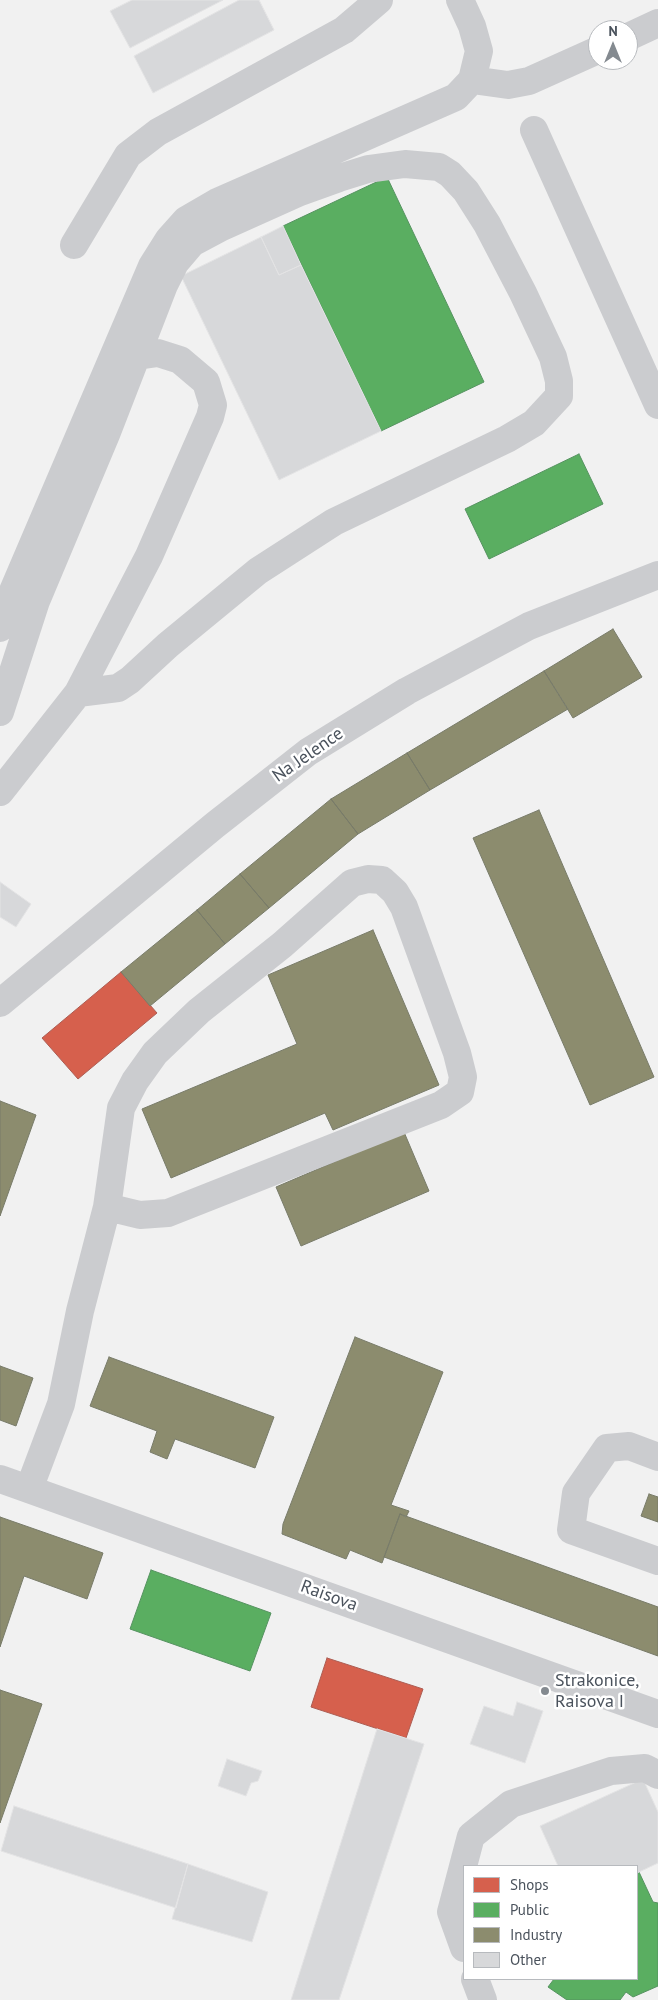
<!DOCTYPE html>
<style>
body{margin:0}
#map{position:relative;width:658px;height:2000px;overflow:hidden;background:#f1f1f1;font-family:"PT Sans",sans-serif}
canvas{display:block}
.legend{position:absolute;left:463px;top:1865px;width:175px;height:115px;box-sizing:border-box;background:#fff;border:1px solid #b7babe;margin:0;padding:6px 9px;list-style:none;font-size:15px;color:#4a525c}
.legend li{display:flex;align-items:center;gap:10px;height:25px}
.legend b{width:25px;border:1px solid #b7babe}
.north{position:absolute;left:588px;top:20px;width:50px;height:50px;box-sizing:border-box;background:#fff;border:1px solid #b7babe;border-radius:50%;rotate:0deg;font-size:14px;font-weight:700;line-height:20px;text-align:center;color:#4a525c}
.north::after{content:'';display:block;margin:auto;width:18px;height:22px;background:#848a90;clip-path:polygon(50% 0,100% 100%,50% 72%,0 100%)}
</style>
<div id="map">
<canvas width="658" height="2000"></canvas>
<ul class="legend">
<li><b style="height:14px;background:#d6604d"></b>Shops</li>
<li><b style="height:14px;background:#5aae61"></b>Public</li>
<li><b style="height:14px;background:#8c8c6e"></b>Industry</li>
<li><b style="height:14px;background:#d7d8da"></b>Other</li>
</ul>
<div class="north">N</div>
</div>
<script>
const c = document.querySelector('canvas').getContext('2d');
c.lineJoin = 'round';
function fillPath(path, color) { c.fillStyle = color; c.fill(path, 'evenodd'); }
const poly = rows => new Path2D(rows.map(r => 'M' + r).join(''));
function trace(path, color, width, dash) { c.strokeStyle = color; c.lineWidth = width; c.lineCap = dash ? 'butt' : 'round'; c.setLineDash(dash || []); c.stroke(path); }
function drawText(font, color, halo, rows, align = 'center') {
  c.font = font + ' "PT Sans",sans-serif'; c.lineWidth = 5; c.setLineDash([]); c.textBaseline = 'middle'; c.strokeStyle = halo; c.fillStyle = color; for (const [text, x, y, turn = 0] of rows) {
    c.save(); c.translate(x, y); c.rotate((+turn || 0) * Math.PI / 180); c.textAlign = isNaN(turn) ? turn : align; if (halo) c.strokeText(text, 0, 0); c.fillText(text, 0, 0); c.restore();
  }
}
const shops = poly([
 [121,972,157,1013,78,1079,42,1038,121,972],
 [327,1658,423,1689,406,1738,311,1707,327,1658]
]);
fillPath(shops, '#d6604d');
trace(shops, '#ac5c52', 1);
const public = poly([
 [387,177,484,382,381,431,283,226,387,177],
 [579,454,603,504,489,559,465,509,579,454],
 [151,1570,271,1613,250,1671,130,1629,151,1570],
 [639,1872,653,1902,658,1903,658,1986,633,1997,626,1992,620,2000,567,2000,548,1987,554,1979,637,1979,637,1873,639,1872]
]);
fillPath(public, '#5aae61');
trace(public, '#559260', 1);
const industry = poly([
 [613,629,642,677,573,718,544,671,613,629],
 [544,671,568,709,430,790,407,753,544,671],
 [407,753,430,790,358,834,331,799,407,753],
 [331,799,358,834,269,908,240,874,331,799],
 [539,810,654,1077,590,1105,473,838,539,810],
 [240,874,269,908,225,944,197,910,240,874],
 [197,910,225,944,150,1006,121,972,197,910],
 [373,930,439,1085,333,1130,325,1113,171,1178,142,1109,297,1044,268,975,373,930],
 [0,1101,36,1115,0,1216,0,1101],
 [404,1132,429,1191,301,1246,276,1187,404,1132],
 [355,1337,443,1372,391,1505,409,1511,406,1517,400,1514,382,1563,350,1550,346,1559,282,1534,283,1524,355,1337],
 [109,1357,274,1417,255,1468,175,1439,167,1459,150,1452,157,1431,90,1406,109,1357],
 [0,1366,33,1378,16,1426,0,1420,0,1366],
 [649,1494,658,1497,658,1522,641,1516,649,1494],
 [400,1514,658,1607,658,1656,384,1557,400,1514],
 [0,1517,103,1553,87,1599,24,1576,0,1647,0,1517],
 [0,1690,42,1704,0,1823,0,1690]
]);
fillPath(industry, '#8c8c6e');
trace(industry, '#787b69', 1);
const building = poly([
 [132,0,223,0,130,48,110,11,132,0],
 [239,0,259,0,274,30,153,93,134,56,239,0],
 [283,226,301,265,279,275,261,237,283,226],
 [261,237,279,275,301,265,381,431,279,480,181,276,261,237],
 [0,882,31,904,16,927,0,917,0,882],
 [517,1702,543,1711,525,1763,470,1744,484,1706,513,1716,517,1702],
 [377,1729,424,1744,339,2000,291,2000,377,1729],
 [227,1759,262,1771,258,1781,251,1783,246,1796,218,1786,227,1759],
 [643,1779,658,1812,658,1863,637,1873,637,1866,558,1866,540,1826,643,1779],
 [14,1806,188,1864,176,1908,1,1851,14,1806],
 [188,1864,268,1892,252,1942,172,1919,188,1864]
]);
fillPath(building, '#d7d8da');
trace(building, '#e3e3e4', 1);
trace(poly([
 [628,37,658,23],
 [472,80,508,85,529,81,598,50],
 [534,130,658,405],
 [74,245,128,155,158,132,344,30,379,0],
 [0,628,7,605,152,266,169,239,186,220,217,202,456,97,472,80,479,51,472,26,460,0],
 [0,712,36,601,107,432,164,285,175,263,192,243,222,227,300,192,339,178,368,169,405,164,439,167,450,174,466,191,487,224,523,293,553,357,559,381,559,396,534,423,507,439,334,522,258,571,168,645,130,680,118,688,78,693],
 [0,792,78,693,149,556,210,417,213,405,206,382,180,360,158,353,137,356],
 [0,1003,215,825,308,752,407,691,529,626,658,575],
 [658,1457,629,1446,607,1448,576,1493,571,1530,658,1561],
 [0,1479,658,1714],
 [29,1489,61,1404,80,1311,107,1207,121,1108,135,1081,155,1053,199,1011,282,945,352,883,368,879,382,880,395,892,404,907,457,1053,463,1077,460,1092,441,1105,168,1213,140,1215,107,1207],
 [464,1948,451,1912,471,1836,511,1804,611,1771,645,1768,658,1775],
 [475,1979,483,2000]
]), '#cbcccf', 28);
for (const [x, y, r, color] of [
 [545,1691,5,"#848a90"]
]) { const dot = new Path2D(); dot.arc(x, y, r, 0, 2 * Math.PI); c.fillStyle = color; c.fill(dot); trace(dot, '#fff', 2); }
drawText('18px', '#4a525c', '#fff', [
 ["Na Jelence",308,755,-35],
 ["Raisova",329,1596,20]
]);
drawText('18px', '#4a525c', '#fff', [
 ["Strakonice,",555,1681],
 ["Raisova I",555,1702]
], 'left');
</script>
